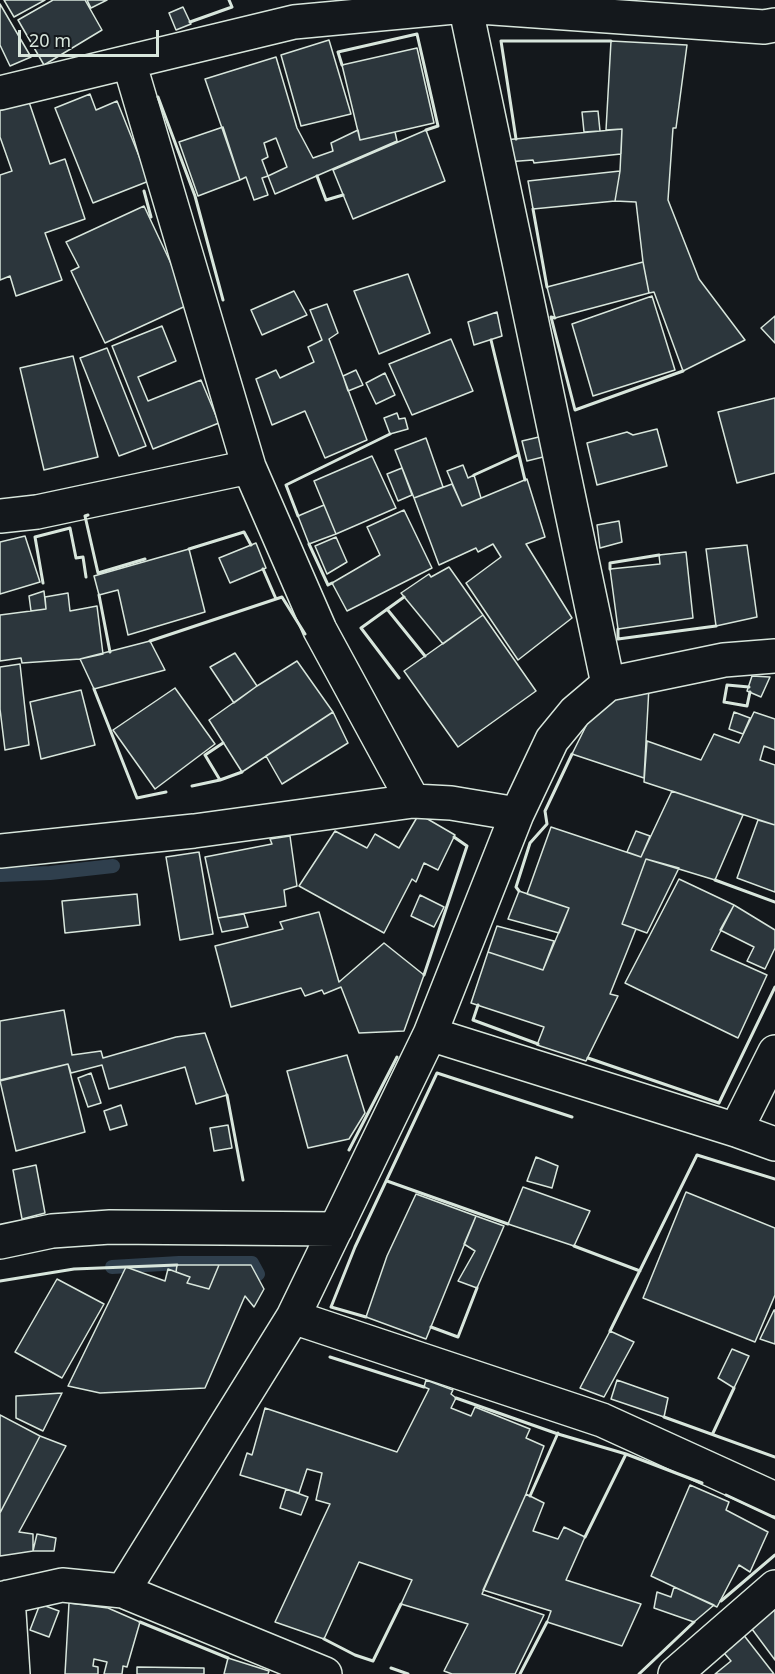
<!DOCTYPE html>
<style>
body{margin:0}
#map{position:relative;width:775px;height:1674px;overflow:hidden;background:#14181c;font-family:"Noto Sans",sans-serif}
canvas{display:block}
.scale{position:absolute;left:18px;top:30px;width:141px;height:27px;box-sizing:border-box;border:3px solid #d8e6dc;border-top:0;padding-left:8px;font-size:18px;line-height:21px;white-space:nowrap;color:#d8e6dc;-webkit-text-stroke:4px #14181c;paint-order:stroke}
</style>
<div id="map">
<canvas width="775" height="1674"></canvas>
<div class="scale">20 m</div>
</div>
<script>
const c = document.querySelector('canvas').getContext('2d');
c.lineJoin = 'round';
const poly = rows => new Path2D(rows.map(r => 'M' + r).join(''));
function trace(path, color, width, dash) { c.strokeStyle = color; c.lineWidth = width; c.lineCap = dash ? 'butt' : 'round'; c.setLineDash(dash || []); c.stroke(path); }
function fillPath(path, color) { c.fillStyle = color; c.fill(path, 'evenodd'); }
trace(poly([
 [0,875,50,873,113,866],
 [112,1267,179,1263,252,1263,258,1274]
]), '#2f3f4d', 14);
const building = poly([
 [4,0,45,0,14,17,4,0],
 [53,0,85,0,102,30,44,65,18,20,53,0],
 [87,0,107,0,91,8,87,0],
 [0,4,31,57,10,66,0,45,0,4],
 [183,7,191,24,176,30,169,13,183,7],
 [329,40,351,114,301,126,281,55,329,40],
 [611,41,687,45,676,128,673,128,668,200,699,279,745,340,683,371,654,292,649,293,643,262,636,202,615,201,620,171,622,129,606,130,611,41],
 [417,48,434,123,360,140,342,65,417,48],
 [276,57,297,128,313,158,333,151,331,143,358,130,360,140,395,132,397,141,275,194,268,176,262,178,268,195,254,200,246,177,240,180,205,79,276,57],
 [276,138,287,167,268,176,262,160,268,157,264,143,276,138],
 [90,94,96,110,117,101,149,181,93,203,55,108,90,94],
 [28,99,50,164,65,159,85,219,45,233,62,280,16,296,10,276,0,280,0,175,12,171,0,137,0,108,28,99],
 [598,111,600,131,584,132,582,112,598,111],
 [223,127,240,180,198,196,179,142,223,127],
 [622,129,621,154,534,163,533,160,506,162,504,140,622,129],
 [426,130,445,181,353,219,333,170,426,130],
 [620,171,615,201,533,209,528,181,620,171],
 [144,206,190,304,105,343,71,271,79,267,66,242,144,206],
 [643,262,649,293,555,318,547,287,643,262],
 [408,274,430,333,379,354,354,291,408,274],
 [294,291,307,315,262,335,251,310,294,291],
 [652,296,675,370,593,396,572,324,652,296],
 [327,304,338,333,329,339,367,440,325,458,305,411,272,425,256,379,276,370,280,378,314,362,308,347,322,340,310,310,327,304],
 [497,312,502,336,474,345,468,322,497,312],
 [775,316,775,343,761,328,775,316],
 [162,326,176,361,138,377,148,401,201,380,219,423,153,449,112,346,162,326],
 [451,339,473,391,412,415,389,364,451,339],
 [107,348,146,446,119,456,80,358,107,348],
 [73,356,98,457,44,470,20,368,73,356],
 [356,370,363,385,348,391,343,376,356,370],
 [385,373,395,395,376,404,366,383,385,373],
 [775,398,775,473,737,483,718,412,775,398],
 [397,413,399,419,405,418,408,429,390,434,384,418,397,413],
 [657,429,667,466,597,485,587,443,627,432,633,435,657,429],
 [543,436,547,456,527,461,522,441,543,436],
 [426,438,443,487,414,498,395,450,426,438],
 [372,456,396,508,336,534,314,481,372,456],
 [463,465,468,478,474,475,481,498,462,506,447,471,463,465],
 [402,468,412,495,398,501,387,474,402,468],
 [527,479,545,537,526,544,572,618,518,660,466,583,501,557,493,544,478,552,476,548,439,565,414,498,452,484,462,506,527,479],
 [324,505,336,534,309,544,298,516,324,505],
 [404,510,432,568,347,611,332,583,380,555,367,527,404,510],
 [619,521,622,542,600,548,597,525,619,521],
 [25,536,40,582,0,594,0,542,25,536],
 [336,537,347,562,327,574,315,546,336,537],
 [256,543,266,568,230,583,219,558,256,543],
 [747,545,757,617,716,626,706,549,747,545],
 [189,549,205,612,128,635,118,590,99,595,94,576,189,549],
 [686,552,693,618,618,629,610,569,660,564,659,555,686,552],
 [449,567,483,615,443,644,401,593,429,574,431,577,449,567],
 [44,591,46,609,31,611,29,596,44,591],
 [68,593,70,611,97,606,103,654,80,659,22,663,21,658,0,661,0,615,46,609,45,597,68,593],
 [483,615,536,691,458,747,404,671,483,615],
 [150,641,165,670,94,689,80,659,150,641],
 [235,653,257,686,234,703,210,667,235,653],
 [297,661,333,712,242,772,209,720,257,686,297,661],
 [20,664,29,745,5,750,0,709,0,667,20,664],
 [752,676,770,677,761,697,747,691,752,676],
 [649,687,644,778,572,754,597,704,649,687],
 [175,688,215,744,155,789,113,730,175,688],
 [81,690,95,745,41,759,30,702,81,690],
 [333,712,348,743,282,784,266,756,333,712],
 [734,712,750,718,743,734,729,729,734,712],
 [754,712,775,719,775,750,764,746,760,760,775,765,775,825,644,782,647,741,701,760,714,734,739,743,754,712],
 [672,791,743,815,715,880,646,859,622,924,636,929,610,994,618,996,586,1061,537,1045,544,1027,471,1003,488,952,543,970,569,908,527,894,551,827,641,857,672,791],
 [419,814,455,835,438,870,424,863,416,882,412,879,384,933,299,886,335,831,367,848,375,834,399,848,419,814],
 [758,820,775,825,775,892,737,878,758,820],
 [636,831,650,836,641,857,627,852,636,831],
 [290,836,297,886,284,890,286,906,218,918,205,857,272,844,270,839,290,836],
 [199,852,213,934,180,940,166,857,199,852],
 [646,859,679,868,647,933,622,924,646,859],
 [679,879,734,905,711,950,767,975,738,1038,625,983,679,879],
 [519,891,569,908,559,933,508,919,519,891],
 [137,894,140,925,65,933,62,901,137,894],
 [420,895,444,907,434,927,411,916,420,895],
 [734,905,775,930,775,948,765,969,747,961,754,947,720,930,734,905],
 [319,912,339,982,384,943,424,975,404,1031,359,1033,341,987,324,994,322,990,305,996,301,988,231,1007,215,946,283,929,280,922,319,912],
 [244,914,248,927,222,932,218,918,244,914],
 [497,926,554,941,543,970,488,952,497,926],
 [64,1010,72,1055,101,1051,103,1058,176,1037,205,1033,227,1095,196,1104,185,1067,109,1089,102,1065,71,1073,68,1064,0,1080,0,1021,64,1010],
 [347,1055,365,1113,349,1139,308,1148,287,1071,347,1055],
 [68,1064,85,1132,16,1151,0,1081,68,1064],
 [91,1073,101,1103,88,1107,78,1078,91,1073],
 [121,1105,127,1125,110,1130,104,1111,121,1105],
 [228,1125,232,1148,214,1151,210,1128,228,1125],
 [536,1157,558,1166,552,1188,527,1181,536,1157],
 [36,1165,45,1213,22,1219,13,1170,36,1165],
 [523,1187,590,1211,574,1246,508,1224,523,1187],
 [686,1192,775,1228,775,1295,755,1342,643,1298,686,1192],
 [416,1194,476,1216,426,1339,366,1317,387,1256,416,1194],
 [476,1216,504,1226,477,1288,458,1281,475,1251,464,1244,476,1216],
 [177,1265,219,1265,209,1289,187,1283,190,1277,176,1272,177,1265],
 [219,1265,251,1265,264,1289,254,1307,245,1296,205,1388,100,1393,68,1386,126,1267,165,1281,168,1269,190,1277,187,1283,209,1289,219,1265],
 [57,1279,104,1304,62,1378,15,1352,57,1279],
 [774,1310,775,1310,775,1344,760,1339,774,1310],
 [610,1331,634,1342,604,1397,580,1388,610,1331],
 [732,1349,749,1356,734,1388,718,1378,732,1349],
 [426,1380,453,1390,451,1394,456,1398,451,1408,471,1416,475,1407,530,1429,526,1438,544,1446,526,1494,482,1594,544,1615,515,1674,452,1674,444,1671,468,1624,401,1604,412,1580,359,1562,324,1639,275,1622,330,1504,316,1500,322,1473,307,1469,299,1493,240,1475,247,1453,252,1455,265,1408,397,1452,429,1389,424,1387,426,1380],
 [617,1380,668,1398,664,1417,611,1399,617,1380],
 [62,1393,43,1431,16,1418,16,1396,62,1393],
 [0,1415,40,1436,0,1513,0,1415],
 [40,1436,66,1446,19,1532,33,1534,33,1551,0,1556,0,1513,40,1436],
 [690,1485,729,1502,726,1510,768,1532,750,1572,739,1565,717,1607,651,1576,690,1485],
 [286,1489,308,1497,301,1515,280,1508,286,1489],
 [526,1494,544,1503,533,1531,558,1539,564,1527,585,1537,566,1580,641,1604,622,1646,547,1622,551,1611,483,1590,526,1494],
 [37,1534,56,1538,54,1551,33,1551,37,1534],
 [674,1587,714,1605,694,1622,654,1608,657,1592,671,1597,674,1587],
 [69,1603,108,1608,140,1622,127,1667,123,1666,122,1674,104,1674,107,1662,94,1659,93,1666,98,1667,98,1674,65,1674,69,1603],
 [40,1604,59,1611,49,1637,30,1630,40,1604],
 [775,1607,775,1660,746,1621,775,1607],
 [739,1629,774,1674,715,1674,731,1661,718,1646,739,1629],
 [228,1658,269,1671,268,1674,224,1674,228,1658],
 [137,1667,204,1668,204,1674,137,1674,137,1667]
]);
fillPath(building, '#2c363c');
trace(building, '#d8e6dc', 1.5);
const street = poly([
 [129,62,249,467,320,630,413,801],
 [0,93,294,22,465,6,764,27,775,25],
 [0,516,37,512,249,467],
 [608,684,724,660,775,656],
 [0,851,194,831,413,801,451,803,517,814],
 [430,1034,736,1130,775,1144],
 [736,1130,775,1052],
 [0,1242,52,1231,110,1227,336,1229],
 [293,1317,602,1420,775,1499],
 [123,1591,293,1317,430,1034,517,814,552,740,575,712,608,684,464,0],
 [8,1597,13,1674],
 [0,1599,62,1585,123,1591,325,1674],
 [675,1674,775,1587]
]);
trace(street, '#d8e6dc', 36);
trace(street, '#14181c', 33);
trace(poly([
 [190,22,232,7,229,0],
 [342,65,338,52,417,34,438,126,426,130],
 [158,97,195,196,223,300],
 [516,139,501,41,611,41],
 [317,176,326,200,343,195],
 [144,191,151,217],
 [533,209,547,287],
 [555,318,551,317,575,410,683,371],
 [491,340,525,480],
 [474,475,518,455],
 [88,515,85,516,98,573,145,559],
 [298,516,286,485,390,434],
 [309,544,328,585,332,583],
 [189,549,244,532,251,545],
 [263,569,276,599],
 [610,569,610,563,659,555],
 [43,583,35,537,70,528,76,558,83,557,86,577],
 [99,595,110,652],
 [387,609,425,656],
 [618,629,618,639,716,626],
 [150,641,282,597,305,634],
 [399,678,361,628,404,597],
 [749,687,727,685,724,702,747,706,750,692],
 [94,689,137,798,166,792],
 [220,780,205,755,223,743],
 [192,786,220,780,242,772],
 [715,880,775,902],
 [519,891,516,887,530,843,547,824,545,811,572,754],
 [424,975,467,846,454,837],
 [478,1005,473,1020,538,1044],
 [588,1058,719,1103,775,987],
 [227,1095,243,1180],
 [349,1150,397,1057],
 [387,1181,508,1224],
 [574,1246,640,1271],
 [0,1281,74,1269,177,1265],
 [366,1317,331,1307,355,1247,437,1073,572,1117],
 [431,1327,458,1337,477,1288],
 [610,1331,697,1155,775,1179],
 [330,1357,424,1387],
 [456,1398,558,1434,626,1454,702,1483],
 [664,1417,775,1457],
 [713,1433,734,1388],
 [726,1495,775,1518],
 [530,1496,558,1433],
 [585,1537,626,1454],
 [721,1601,775,1555],
 [140,1622,228,1658],
 [324,1639,355,1655,373,1661,401,1604],
 [391,1668,408,1674],
 [520,1674,547,1622],
 [639,1674,694,1622]
]), '#d8e6dc', 3);
</script>
